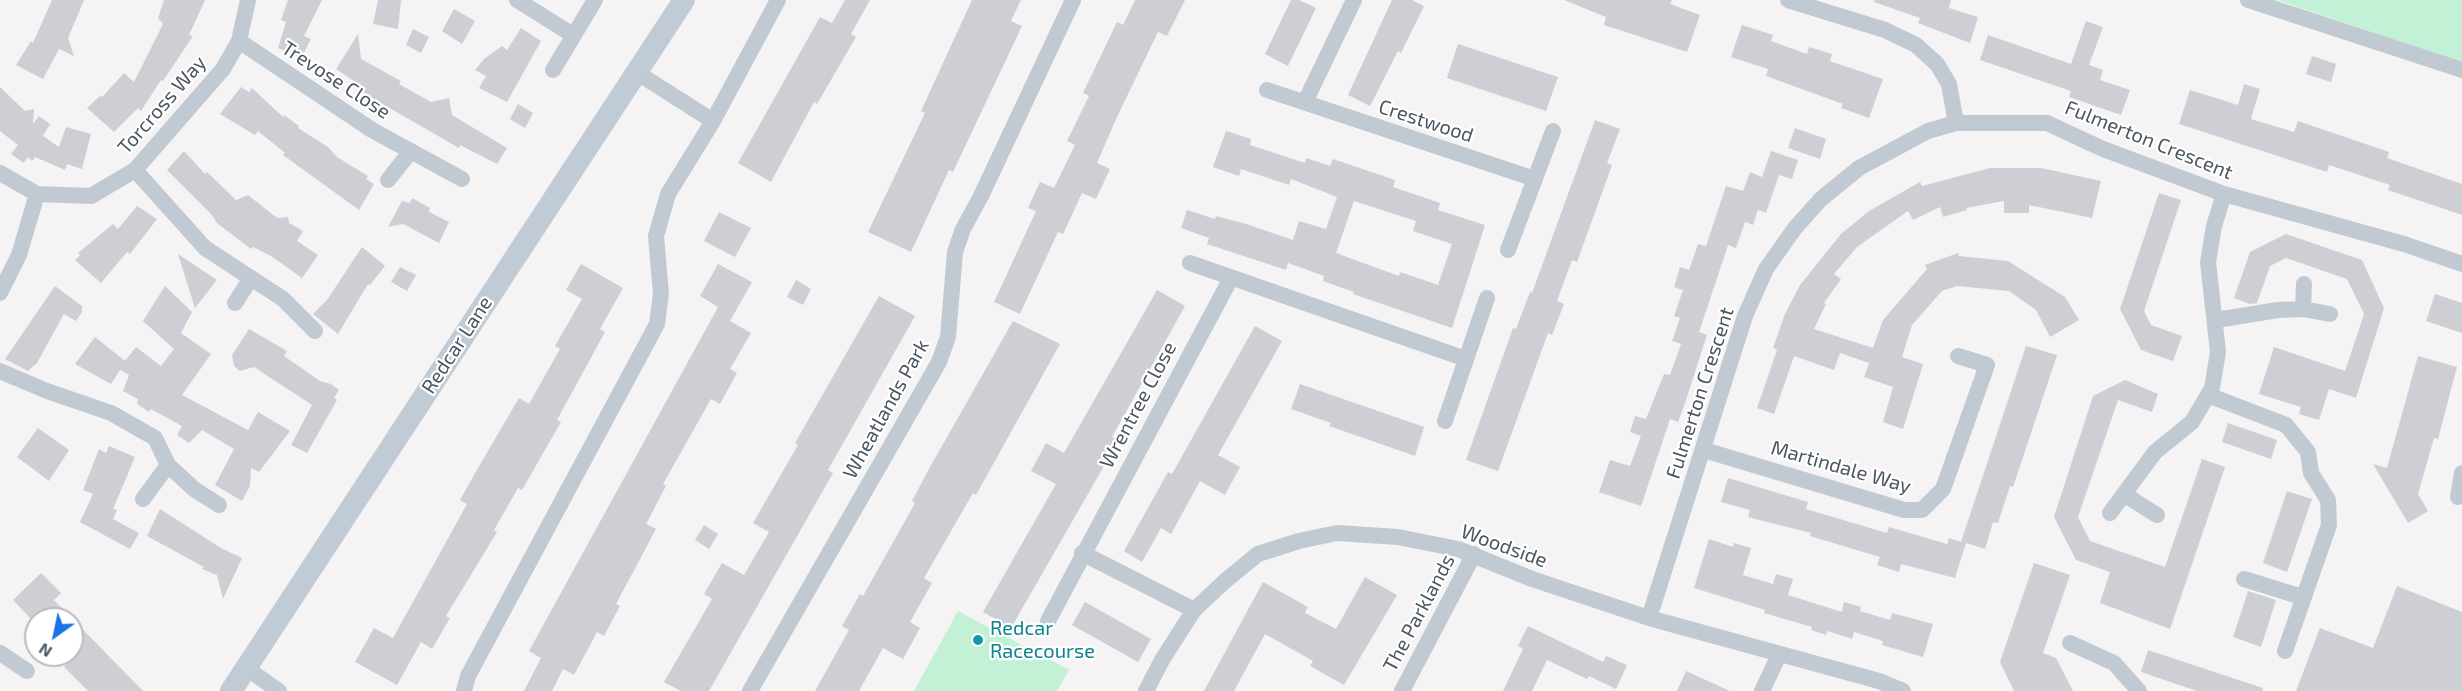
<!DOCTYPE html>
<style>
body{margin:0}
#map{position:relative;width:2462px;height:691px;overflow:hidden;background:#f5f3f3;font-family:"Exo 2",sans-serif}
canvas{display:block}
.north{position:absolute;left:24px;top:607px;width:60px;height:60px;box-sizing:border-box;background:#fff;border:2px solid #b7bbc0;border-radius:50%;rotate:213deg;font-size:16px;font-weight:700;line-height:24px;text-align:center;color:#4a5661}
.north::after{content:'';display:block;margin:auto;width:21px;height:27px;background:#1a73e8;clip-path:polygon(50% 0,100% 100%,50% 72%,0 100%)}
</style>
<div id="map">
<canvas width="2462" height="691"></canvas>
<div class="north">N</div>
</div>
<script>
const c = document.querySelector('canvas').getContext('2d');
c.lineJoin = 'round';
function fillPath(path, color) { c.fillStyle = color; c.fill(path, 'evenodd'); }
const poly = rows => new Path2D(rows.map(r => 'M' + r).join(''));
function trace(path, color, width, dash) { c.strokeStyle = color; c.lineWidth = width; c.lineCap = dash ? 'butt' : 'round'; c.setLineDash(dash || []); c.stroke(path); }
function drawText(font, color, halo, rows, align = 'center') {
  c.font = font + ' "Exo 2",sans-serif'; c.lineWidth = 4.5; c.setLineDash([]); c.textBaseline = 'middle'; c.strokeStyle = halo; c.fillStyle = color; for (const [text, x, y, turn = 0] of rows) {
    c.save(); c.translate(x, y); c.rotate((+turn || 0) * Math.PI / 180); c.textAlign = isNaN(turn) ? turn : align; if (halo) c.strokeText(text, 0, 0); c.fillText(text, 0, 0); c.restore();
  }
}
fillPath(poly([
 [2277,0,2462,0,2462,62],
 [958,611,1069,670,1057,691,914,691]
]), '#c3f1d5');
fillPath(poly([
 [52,0,84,0,68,38,74,56,59,49,43,79,16,65,31,41,33,43],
 [164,0,205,0,189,35,193,36,163,81,161,80,141,111,138,108,114,132,87,108,100,96,102,97,124,73,134,82,163,24,158,18],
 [288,0,322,0,304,36,311,39,301,58,278,48,286,22,281,20],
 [378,0,401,0,398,29,373,24],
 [845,0,870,0,851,34,856,37,817,104,814,102,771,182,738,163,820,17,832,23],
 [972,0,1021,0,1011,21,1022,26,953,172,949,170,911,252,868,232,925,113,921,111],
 [1135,0,1185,0,1167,36,1158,32,1116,119,1097,163,1110,169,1096,199,1082,193,1063,234,1058,232,1020,314,994,302,1036,211,1028,208,1040,182,1054,188,1075,145,1067,141,1089,96,1083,93,1117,22,1123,25],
 [1291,0,1299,0,1316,8,1288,66,1265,54],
 [1392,0,1412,0,1424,6,1401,53,1398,51,1370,106,1348,95],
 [1564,0,1672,0,1670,4,1700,15,1687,52,1604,25,1606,17],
 [1874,0,1951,0,1949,8,1978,17,1970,43,1918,23,1920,18,1874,2],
 [454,9,475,21,462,44,442,31],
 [2086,21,2103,27,2089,65,2103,70,2100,80,2130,90,2121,115,2069,97,2071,91,1980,60,1988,35,2071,64],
 [1742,25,1773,35,1771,41,1807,54,1809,47,1832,54,1830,61,1883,79,1869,118,1841,108,1843,104,1766,76,1768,69,1731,57],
 [521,28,541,41,507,102,479,88,486,76,475,70,484,59,502,46,507,50],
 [413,29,429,37,421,53,406,45],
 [358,34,361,59,401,81,399,84,431,102,449,98,452,115,507,148,497,164,460,145,459,148,379,102,360,90,363,87,336,69],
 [1458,44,1558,77,1546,111,1447,78],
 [2312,56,2336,64,2331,82,2306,74],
 [2244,84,2260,89,2251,119,2294,132,2298,121,2389,152,2387,158,2462,184,2462,215,2388,190,2390,185,2329,165,2327,172,2179,124,2190,90,2238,105],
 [0,87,25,111,34,109,33,124,39,116,50,124,43,136,59,147,66,127,91,134,82,169,67,164,65,170,35,157,32,161,28,157,24,163,11,154,18,145,0,131],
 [241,87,249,92,252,88,283,117,284,115,299,126,298,128,328,147,337,157,368,176,366,179,374,184,359,210,283,155,285,153,258,131,255,135,220,114],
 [518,104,533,113,525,128,510,119],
 [1595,120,1620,129,1607,163,1612,165,1577,262,1572,260,1557,301,1564,304,1552,335,1548,333,1498,471,1466,460,1513,328,1516,329,1530,292,1532,293],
 [1795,128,1826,139,1820,159,1788,148],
 [1226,131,1251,139,1250,145,1305,163,1306,158,1330,166,1333,159,1395,180,1393,187,1440,203,1438,210,1485,225,1452,328,1353,294,1354,292,1323,281,1324,276,1288,263,1286,270,1207,244,1209,238,1181,228,1187,210,1215,219,1216,216,1246,224,1293,240,1299,221,1326,229,1337,197,1291,179,1289,185,1241,169,1239,176,1213,167],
 [1354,201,1416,221,1413,231,1452,244,1438,285,1400,272,1399,276,1336,253],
 [184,151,205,174,207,172,236,200,248,195,277,218,288,217,289,223,303,231,297,241,318,255,302,278,271,256,253,247,251,249,217,223,212,215,167,170],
 [1771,151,1798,160,1792,179,1779,175,1766,213,1758,210,1753,225,1745,222,1736,248,1728,245,1699,332,1707,335,1684,406,1678,422,1670,419,1641,506,1599,492,1610,460,1630,466,1641,436,1630,432,1635,416,1646,419,1664,374,1670,375,1681,344,1672,341,1680,318,1674,316,1683,290,1674,287,1680,267,1689,270,1698,244,1706,246,1726,186,1743,191,1750,172,1762,177],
 [1990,168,2041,168,2101,181,2092,218,2029,205,2029,213,2004,213,2004,201,1966,208,1967,210,1943,217,1940,207,1913,220,1908,211,1857,247,1834,274,1841,279,1824,303,1826,304,1814,329,1873,348,1883,320,1927,269,1925,265,1958,253,1959,256,2008,261,2065,297,2079,320,2050,337,2036,310,2009,291,1957,286,1942,291,1912,325,1902,357,1923,364,1903,429,1883,422,1893,387,1864,377,1869,363,1840,353,1834,370,1794,356,1774,414,1757,408,1777,350,1773,348,1785,314,1800,285,1841,234,1869,211,1920,182,1922,186],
 [2159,193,2181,200,2144,311,2151,325,2182,336,2173,361,2141,350,2120,309],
 [412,198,430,208,429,212,449,222,439,243,403,224,388,227,402,201,410,203],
 [137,206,157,219,130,254,127,252,101,283,75,260,80,255,78,253,113,224,118,229],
 [719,212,751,228,735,257,704,241],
 [2286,234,2362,260,2384,308,2356,398,2329,389,2319,420,2299,414,2301,407,2259,394,2274,347,2345,371,2364,314,2347,279,2286,258,2270,266,2257,303,2250,304,2234,298,2250,252],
 [362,247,385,266,370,285,368,284,338,334,313,314,327,300],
 [178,254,217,280,195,308],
 [581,264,623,288,600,329,605,332,557,420,561,422,522,490,518,488,494,530,497,532,446,616,450,618,432,649,421,642,397,685,355,662,374,628,393,638,467,504,460,500,478,468,519,398,529,404,560,349,555,346,582,299,566,290],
 [718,264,752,282,730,321,751,333,730,369,737,373,720,404,711,399,663,484,666,486,646,524,656,529,616,604,620,606,604,636,597,632,574,675,563,669,552,691,524,691,541,658,529,651,718,307,700,296],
 [400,267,416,275,407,291,391,282],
 [796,280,811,289,803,305,787,297],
 [55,286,82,306,82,312,76,321,64,314,37,363,28,371,5,359],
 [165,286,192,312,181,333,211,354,182,395,248,430,258,412,290,431,259,472,251,468,250,486,242,501,215,485,234,449,202,430,189,443,177,435,182,426,151,409,149,412,137,404,138,399,123,391,129,375,120,370,111,384,75,364,95,337,125,361,136,347,161,366,174,349,143,321],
 [1157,290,1185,306,1112,437,1118,440,1104,466,1011,628,983,612,1056,484,1031,471,1046,443,1064,453],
 [2435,294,2462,303,2462,333,2426,321],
 [879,296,915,316,828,470,833,473,709,691,681,691,664,682,712,599,704,594,722,563,744,575,769,532,753,523,798,445,795,443],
 [1013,321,1060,344,976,495,973,493,924,578,932,583,910,622,920,628,903,659,883,648,859,691,815,691,849,630,842,626,860,594,863,596,915,503,912,501,930,467],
 [1255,326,1282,341,1218,455,1240,467,1225,495,1200,481,1171,534,1161,528,1142,562,1124,551,1168,472,1172,474],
 [249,329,287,351,284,356,320,381,331,384,339,390,334,398,337,400,307,453,291,445,312,405,254,367,240,371,234,366,232,355],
 [2026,346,2057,355,2013,487,2010,486,1998,523,1993,522,1985,549,1966,543,1955,578,1901,564,1899,572,1877,565,1880,557,1810,536,1811,533,1748,517,1750,510,1721,502,1728,478,1808,502,1806,509,1887,533,1889,527,1947,544,1949,538,1961,542],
 [2418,356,2457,367,2438,439,2434,438,2418,494,2428,511,2408,523,2373,464,2387,468],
 [2125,380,2158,394,2152,412,2118,400,2078,517,2090,541,2165,567,2202,459,2225,467,2170,629,2100,603,2110,572,2076,560,2054,517,2093,396],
 [1300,384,1424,427,1415,456,1329,426,1331,423,1291,409],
 [2228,423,2277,440,2271,459,2222,442],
 [38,428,69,450,49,481,17,457],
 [109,446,135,457,113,509,117,510,113,519,139,533,130,549,80,522,93,494,83,490,99,449,106,453],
 [2287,491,2312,499,2287,572,2263,563],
 [160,509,221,548,242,558,223,599,217,575,202,569,204,567,147,536],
 [704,525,718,534,709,549,695,540],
 [1709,539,1733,547,1734,543,1751,548,1743,575,1773,584,1776,574,1793,579,1788,595,1842,612,1844,602,1861,607,1860,611,1890,620,1892,613,1933,624,1923,657,1882,645,1883,641,1854,632,1852,639,1828,631,1826,635,1811,630,1812,627,1764,613,1765,610,1694,588],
 [2034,563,2070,575,2043,653,2056,658,2073,691,2014,691,2000,662],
 [41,573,61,593,54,600,143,691,88,691,64,667,72,658,72,619,31,619,13,600],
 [1365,577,1397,595,1344,685,1310,666,1313,661,1265,634,1234,691,1204,691,1263,582,1308,607,1305,613,1336,629],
 [2397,586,2462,612,2462,691,2296,691,2320,628,2373,648],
 [2248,591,2276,600,2261,647,2233,637],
 [1085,602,1151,639,1138,662,1072,625],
 [1528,626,1603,662,1606,656,1627,665,1616,689,1589,676,1587,679,1547,660,1532,691,1503,691,1523,649,1518,646],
 [2148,650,2263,688,2262,691,2197,691,2141,672],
 [1686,671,1730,691,1677,691]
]), '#cdcfd5');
trace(poly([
 [517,0,573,35],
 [1788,0,1885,30,1916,45,1937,64,1949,84,1956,123],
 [2248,0,2462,70],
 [239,41,372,130,462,179],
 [553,70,595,0],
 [636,72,713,121],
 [1267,90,1535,179],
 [1305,102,1354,0],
 [135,170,205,248,283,299,315,331],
 [0,173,37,194,91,196,135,170,223,69,239,41,248,0],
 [388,180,411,151],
 [1508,250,1553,131],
 [1190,263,1466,359],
 [0,293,19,255,37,194],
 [235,303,251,278],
 [2303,309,2304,284],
 [2216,320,2278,310,2303,309,2330,314],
 [0,371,47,391,111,413,155,438,168,465,194,489,219,505],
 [2208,395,2286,425,2308,452,2311,473,2328,500,2329,525,2285,651],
 [1445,421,1487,298],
 [1704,450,1904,510,1922,510,1943,489,1987,365,1958,356],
 [2125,495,2157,515],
 [2458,497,2462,473],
 [143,499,168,465],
 [2110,513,2155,452,2192,422,2212,388,2218,352,2208,262,2214,226,2224,194],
 [1082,553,1194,610],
 [2244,579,2302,597],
 [1649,618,1745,316,1766,269,1795,228,1821,199,1859,168,1928,131,1956,123,2047,123,2103,149,2224,194,2404,244,2462,264],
 [1048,621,1231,278],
 [2070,643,2114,663,2139,691],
 [0,653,27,671],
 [246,668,279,691],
 [464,691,468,676,657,324,661,294,656,236,668,194,713,121,778,0],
 [750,691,939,362,948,337,955,252,963,229,981,196,1073,0],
 [1146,691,1162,660,1194,610,1225,581,1258,554,1299,541,1337,533,1398,537,1458,549,1532,579,1649,618,1879,681,1903,691],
 [1402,691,1474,554],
 [1762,691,1779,655]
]), '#c1cad2', 16);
trace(poly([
 [231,691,684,0]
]), '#c1cbd6', 22);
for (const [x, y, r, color] of [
 [978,640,6,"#0f9aa8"]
]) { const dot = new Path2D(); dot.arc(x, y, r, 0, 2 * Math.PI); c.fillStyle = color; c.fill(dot); trace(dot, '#fff', 2); }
drawText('20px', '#4a5661', '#fff', [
 ["Trevose Close",336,80,33],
 ["Torcross Way",162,105,-49],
 ["Crestwood",1426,121,18],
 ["Fulmerton Crescent",2149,140,22],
 ["Redcar Lane",457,345,-57],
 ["Fulmerton Crescent",1700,393,-72],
 ["Wrentree Close",1138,405,-62],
 ["Wheatlands Park",886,409,-61],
 ["Martindale Way",1841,467,16],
 ["Woodside",1504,546,20],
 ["The Parklands",1419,613,-62]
]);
drawText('20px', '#0d838f', '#fff', [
 ["Redcar",990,628],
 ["Racecourse",990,651]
], 'left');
</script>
